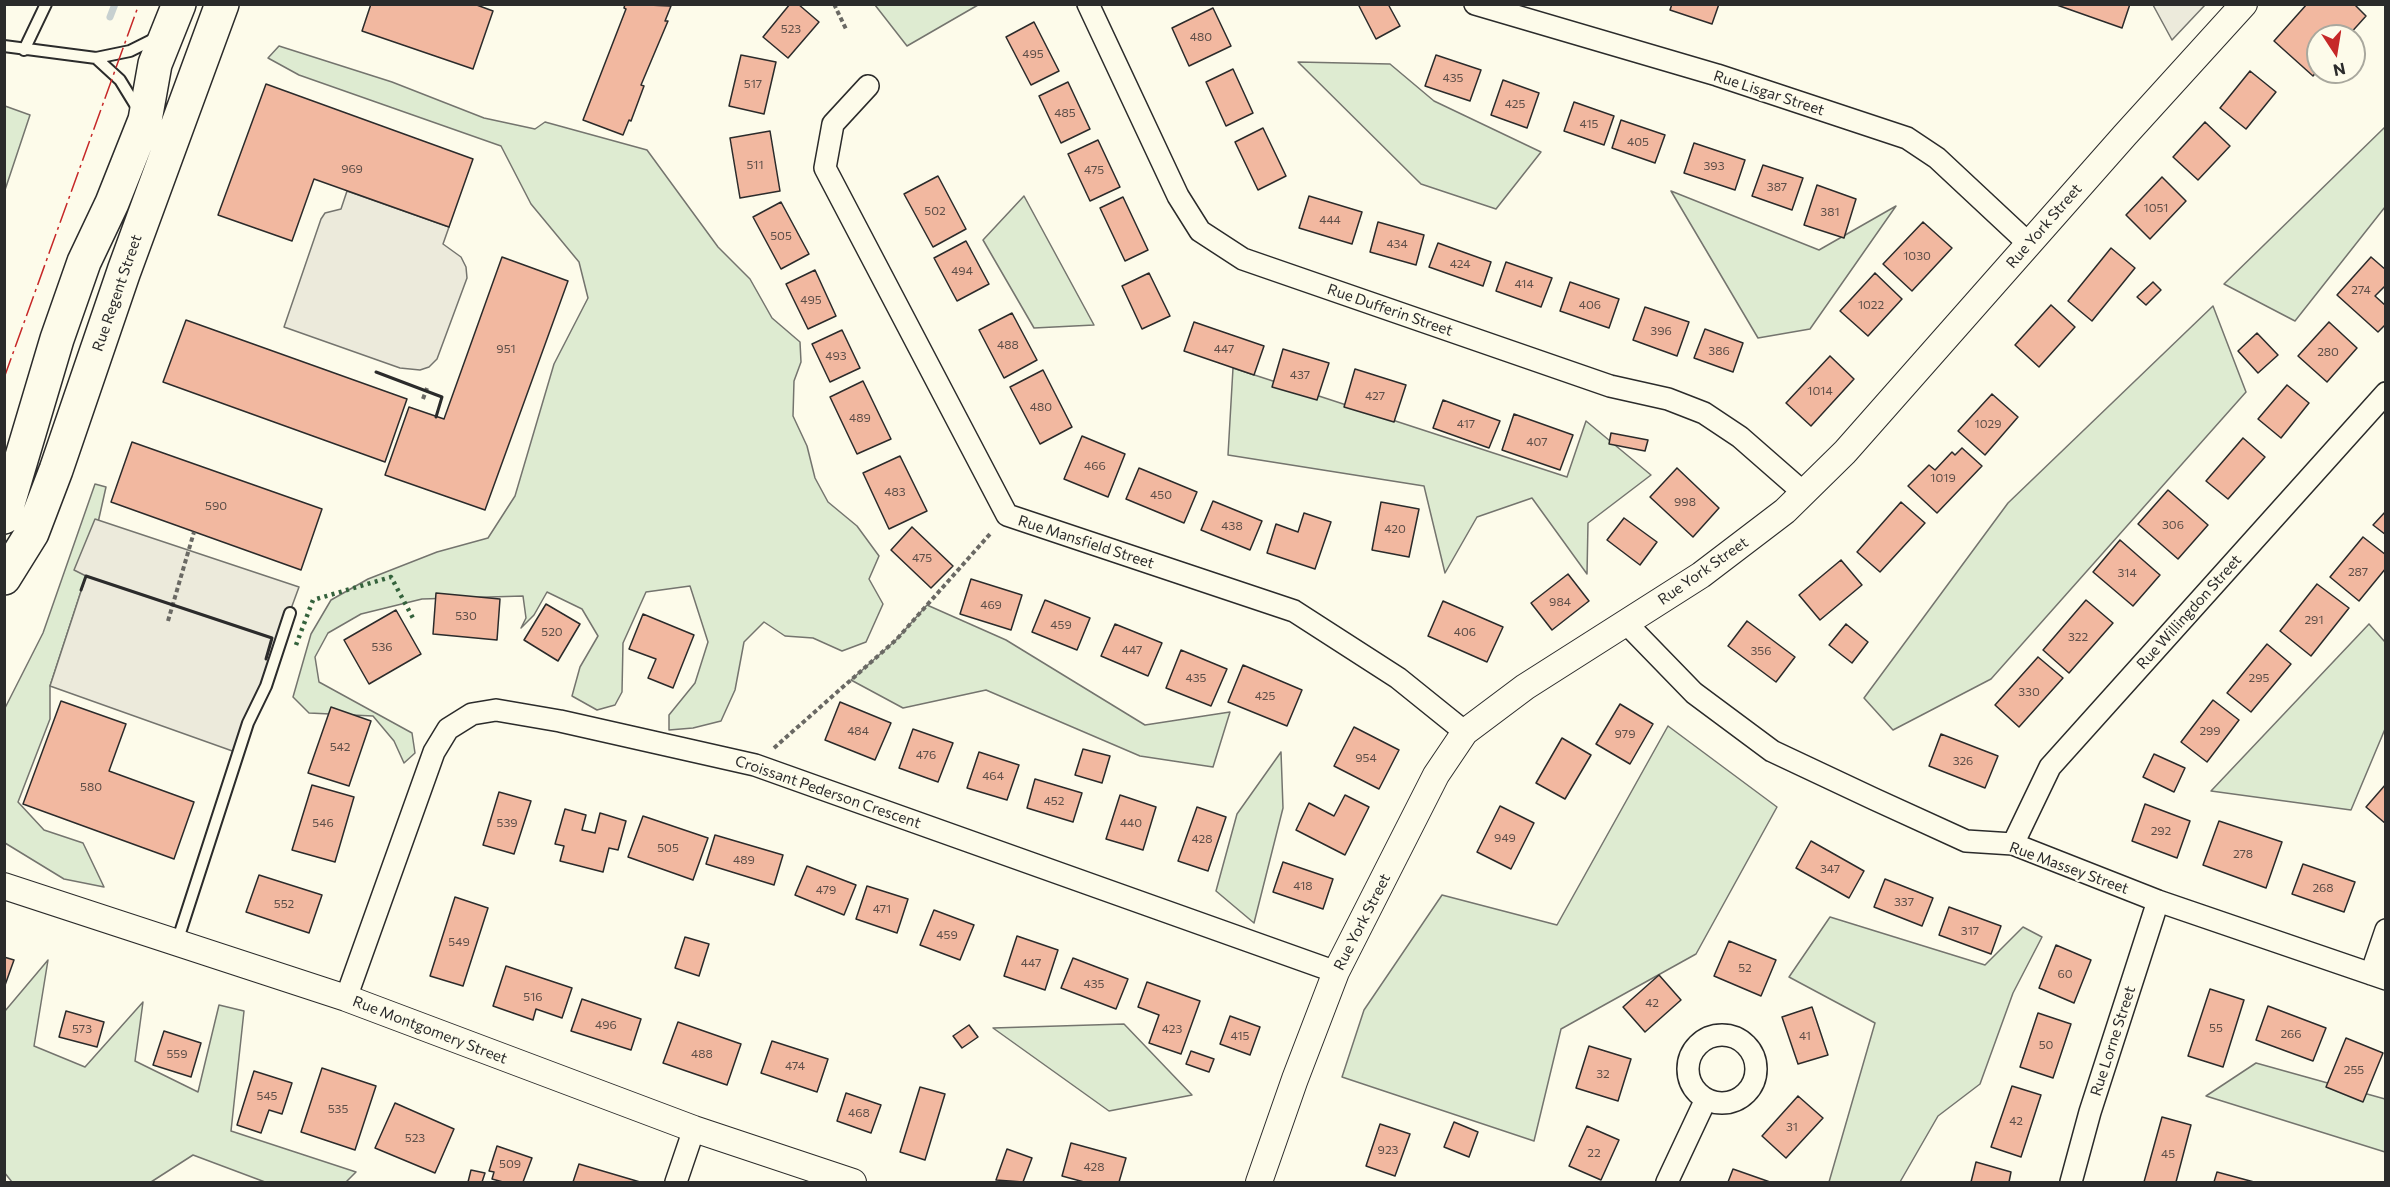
<!DOCTYPE html>
<style>
body{margin:0}
#map{position:relative;width:2390px;height:1187px;overflow:hidden;background:#fdfbea;font-family:Commissioner,sans-serif}
canvas{display:block}
.frame{position:absolute;inset:0;border:6px solid #2b2b2b;pointer-events:none}
.north{position:absolute;left:2306px;top:24px;width:60px;height:60px;box-sizing:border-box;background:#fdfbea;border:2px solid #a9a89e;border-radius:50%;rotate:168deg;font-size:16px;font-weight:700;line-height:24px;text-align:center;color:#2b2b2b}
.north::after{content:'';display:block;margin:auto;width:21px;height:27px;background:#c62828;clip-path:polygon(50% 0,100% 100%,50% 72%,0 100%)}
</style>
<div id="map">
<canvas width="2390" height="1187"></canvas>
<div class="frame"></div>
<div class="north">N</div>
</div>
<script>
const c = document.querySelector('canvas').getContext('2d');
c.lineJoin = 'round';
function fillPath(path, color) { c.fillStyle = color; c.fill(path, 'evenodd'); }
const poly = rows => new Path2D(rows.map(r => 'M' + r).join(''));
function trace(path, color, width, dash) { c.strokeStyle = color; c.lineWidth = width; c.lineCap = dash ? 'butt' : 'round'; c.setLineDash(dash || []); c.stroke(path); }
function drawText(font, color, halo, rows, align = 'center') {
  c.font = font + ' Commissioner,sans-serif'; c.lineWidth = 4.5; c.setLineDash([]); c.textBaseline = 'middle'; c.strokeStyle = halo; c.fillStyle = color; for (const [text, x, y, turn = 0] of rows) {
    c.save(); c.translate(x, y); c.rotate((+turn || 0) * Math.PI / 180); c.textAlign = isNaN(turn) ? turn : align; if (halo) c.strokeText(text, 0, 0); c.fillText(text, 0, 0); c.restore();
  }
}
const green = poly([
 [875,5,978,5,907,46,875,5],
 [279,46,392,82,484,118,535,129,545,122,647,150,718,247,750,279,772,318,800,342,801,362,794,381,793,416,807,446,815,478,828,502,857,526,879,556,869,579,883,604,866,642,842,651,813,638,785,636,764,622,744,642,735,690,721,721,693,728,669,730,669,715,695,683,708,642,690,586,646,592,623,643,622,692,615,705,597,710,572,696,580,667,598,636,582,609,547,592,534,615,521,628,526,618,523,596,422,599,361,614,328,633,315,657,319,682,412,733,415,753,404,763,394,741,373,716,309,713,293,697,311,634,331,600,368,579,437,552,488,538,515,496,554,364,588,298,579,262,531,204,501,146,299,75,268,58,279,46],
 [1298,62,1390,64,1434,101,1541,152,1496,209,1421,184,1298,62],
 [5,106,30,115,5,190,4,106,5,106],
 [2385,127,2385,207,2295,321,2224,284,2385,127],
 [1671,191,1819,250,1896,206,1810,329,1758,338,1671,191],
 [1024,196,1094,325,1034,328,983,240,1024,196],
 [2213,306,2246,392,1991,679,1893,730,1864,698,2008,503,2213,306],
 [1233,368,1567,477,1586,421,1651,475,1588,523,1587,574,1532,498,1477,517,1445,573,1424,486,1228,455,1233,368],
 [95,484,106,487,86,576,50,686,50,719,18,802,44,830,83,843,104,887,64,879,5,843,5,708,43,633,95,484],
 [927,605,1006,640,1145,725,1230,712,1213,767,1140,756,986,690,903,708,851,680,896,640,927,605],
 [2369,624,2385,642,2385,729,2351,810,2211,791,2369,624],
 [1668,726,1777,807,1696,954,1561,1029,1534,1141,1342,1077,1364,1010,1442,895,1557,925,1668,726],
 [1281,752,1283,808,1254,923,1216,891,1237,814,1281,752],
 [1830,917,1985,965,2023,927,2042,937,2013,993,1980,1084,1938,1116,1900,1182,1829,1182,1875,1023,1789,977,1830,917],
 [48,960,34,1046,85,1067,143,1002,135,1061,198,1092,219,1005,244,1011,231,1131,356,1172,346,1182,265,1182,193,1155,151,1182,12,1182,4,1172,5,1011,48,960],
 [1124,1024,1192,1095,1109,1111,993,1028,1124,1024],
 [2256,1063,2385,1099,2385,1152,2206,1096,2256,1063]
]);
fillPath(green, '#deebd1');
trace(green, '#74746e', 1.5);
const parking = poly([
 [2153,5,2205,5,2172,40,2153,5],
 [347,191,449,227,443,244,461,257,466,267,467,278,437,359,429,367,420,370,400,368,284,327,321,219,325,213,341,209,347,191],
 [95,519,299,587,238,753,50,686,86,576,74,570,95,519]
]);
fillPath(parking, '#eceadb');
trace(parking, '#74746e', 1.5);
trace(poly([
 [110,17,115,4]
]), '#c7d0d0', 7);
const building = poly([
 [371,4,474,4,493,11,473,69,362,31,371,4],
 [625,4,671,6,665,21,668,21,641,85,644,86,631,121,629,120,623,135,583,120,626,9,624,8,625,4],
 [790,4,798,4,819,22,788,58,763,37,790,4],
 [1358,4,1388,4,1400,26,1376,39,1358,4],
 [1672,4,1719,4,1712,24,1670,10,1672,4],
 [2054,4,2130,4,2122,28,2054,4],
 [2307,4,2354,4,2366,16,2348,36,2318,36,2318,70,2313,76,2274,41,2307,4],
 [1213,8,1231,46,1189,66,1172,28,1213,8],
 [1034,22,1059,71,1031,85,1006,37,1034,22],
 [741,55,776,62,764,114,729,106,741,55],
 [1436,55,1481,70,1470,101,1425,86,1436,55],
 [1233,69,1253,113,1226,126,1206,82,1233,69],
 [2250,71,2276,92,2246,129,2220,108,2250,71],
 [1503,80,1539,93,1527,128,1491,115,1503,80],
 [1068,82,1090,129,1061,143,1039,96,1068,82],
 [266,84,473,159,449,227,314,179,292,241,218,215,266,84],
 [1574,102,1614,116,1604,145,1564,131,1574,102],
 [1621,120,1665,135,1655,163,1612,148,1621,120],
 [2205,122,2230,146,2198,180,2173,157,2205,122],
 [1263,128,1286,176,1258,190,1235,142,1263,128],
 [770,131,780,191,740,198,730,138,770,131],
 [1098,140,1120,187,1090,201,1068,154,1098,140],
 [1694,143,1745,160,1735,190,1684,173,1694,143],
 [1763,165,1803,178,1792,210,1752,196,1763,165],
 [938,176,966,229,933,247,904,194,938,176],
 [2162,177,2186,201,2150,239,2126,215,2162,177],
 [1817,185,1856,199,1844,238,1804,225,1817,185],
 [1309,196,1362,212,1352,244,1299,228,1309,196],
 [1123,197,1148,250,1125,261,1100,208,1123,197],
 [781,202,809,254,781,269,753,217,781,202],
 [1378,222,1424,235,1416,265,1370,252,1378,222],
 [1923,222,1952,248,1912,291,1883,264,1923,222],
 [966,241,989,284,957,301,934,258,966,241],
 [1438,243,1491,262,1483,286,1429,267,1438,243],
 [2111,248,2135,268,2092,321,2068,301,2111,248],
 [502,257,568,281,485,510,385,475,409,407,444,419,502,257],
 [2371,257,2386,270,2386,285,2375,296,2386,306,2386,324,2378,332,2337,295,2371,257],
 [1506,262,1552,278,1541,307,1496,291,1506,262],
 [815,270,836,316,808,329,786,284,815,270],
 [1149,273,1170,316,1142,329,1122,286,1149,273],
 [1875,273,1902,299,1868,336,1840,311,1875,273],
 [1570,282,1619,299,1609,328,1560,311,1570,282],
 [2153,282,2161,290,2146,305,2137,297,2153,282],
 [2051,305,2075,327,2039,367,2015,345,2051,305],
 [1645,307,1689,322,1677,356,1633,340,1645,307],
 [1012,313,1037,360,1004,378,979,330,1012,313],
 [186,320,407,399,385,462,163,382,186,320],
 [1194,322,1264,346,1254,375,1184,351,1194,322],
 [2329,322,2357,348,2327,382,2298,356,2329,322],
 [1705,329,1743,343,1733,372,1694,358,1705,329],
 [842,330,860,368,830,382,812,344,842,330],
 [2257,333,2278,355,2258,373,2238,351,2257,333],
 [1283,349,1329,363,1317,400,1272,387,1283,349],
 [1830,356,1854,379,1811,426,1786,403,1830,356],
 [1355,369,1406,385,1394,422,1344,407,1355,369],
 [1043,370,1072,427,1040,444,1010,387,1043,370],
 [863,381,891,439,857,454,830,397,863,381],
 [2287,385,2309,403,2281,438,2258,419,2287,385],
 [1992,394,2018,417,1985,455,1958,431,1992,394],
 [1443,400,1500,421,1489,448,1433,428,1443,400],
 [1514,414,1573,435,1560,470,1502,450,1514,414],
 [1611,433,1648,440,1645,451,1609,444,1611,433],
 [1082,436,1125,454,1108,497,1064,479,1082,436],
 [2243,438,2265,457,2228,499,2206,481,2243,438],
 [132,442,322,509,301,570,111,502,132,442],
 [1962,448,1982,466,1937,513,1908,486,1929,465,1935,470,1952,452,1955,455,1962,448],
 [900,456,927,511,889,529,863,473,900,456],
 [1139,468,1197,492,1184,523,1126,499,1139,468],
 [1677,468,1719,508,1693,537,1650,497,1677,468],
 [2168,490,2208,525,2178,559,2138,524,2168,490],
 [1213,501,1262,521,1250,550,1201,530,1213,501],
 [1381,502,1419,509,1409,557,1372,550,1381,502],
 [1901,502,1925,523,1880,572,1857,552,1901,502],
 [2386,511,2386,535,2373,525,2386,511],
 [1304,513,1331,522,1315,569,1267,553,1276,524,1298,532,1304,513],
 [1624,518,1657,542,1640,565,1607,540,1624,518],
 [912,527,953,566,931,588,891,550,912,527],
 [2363,537,2386,555,2386,568,2359,601,2330,577,2363,537],
 [2120,540,2160,575,2133,606,2093,572,2120,540],
 [1841,560,1862,585,1820,620,1799,595,1841,560],
 [1568,574,1589,601,1552,630,1531,603,1568,574],
 [971,579,1022,595,1011,630,960,614,971,579],
 [2317,584,2349,608,2311,656,2280,631,2317,584],
 [436,593,500,599,497,640,433,634,436,593],
 [1045,600,1090,618,1077,650,1032,632,1045,600],
 [2086,600,2113,623,2069,673,2043,650,2086,600],
 [1443,601,1503,627,1487,662,1428,636,1443,601],
 [546,604,580,624,558,661,524,640,546,604],
 [396,610,421,654,369,684,344,640,396,610],
 [643,614,694,635,673,688,648,678,656,659,629,649,643,614],
 [1747,621,1795,657,1776,682,1728,646,1747,621],
 [1115,624,1162,643,1148,676,1101,656,1115,624],
 [1846,624,1868,642,1852,663,1829,645,1846,624],
 [2267,644,2291,664,2251,712,2227,693,2267,644],
 [1181,650,1227,669,1211,706,1166,688,1181,650],
 [2038,657,2063,678,2019,727,1995,705,2038,657],
 [1243,665,1302,690,1287,726,1228,702,1243,665],
 [2213,700,2239,720,2207,762,2181,742,2213,700],
 [61,701,126,724,109,771,194,802,174,859,23,804,61,701],
 [840,702,891,723,875,760,825,740,840,702],
 [1620,704,1653,724,1630,764,1596,744,1620,704],
 [331,707,371,721,349,786,308,773,331,707],
 [1354,727,1399,750,1379,789,1334,766,1354,727],
 [913,729,953,743,938,782,899,768,913,729],
 [1941,734,1998,756,1985,788,1929,766,1941,734],
 [1562,738,1591,755,1565,799,1536,783,1562,738],
 [1083,749,1110,756,1102,783,1075,775,1083,749],
 [979,752,1019,765,1007,800,967,788,979,752],
 [2154,754,2185,768,2174,792,2143,777,2154,754],
 [1035,779,1082,793,1073,822,1027,808,1035,779],
 [2386,784,2386,824,2366,807,2386,784],
 [312,785,354,797,335,862,292,850,312,785],
 [499,792,531,801,514,854,483,845,499,792],
 [1120,795,1156,807,1143,850,1106,839,1120,795],
 [1345,795,1369,807,1345,855,1296,830,1309,803,1334,816,1345,795],
 [2145,804,2190,821,2177,858,2132,841,2145,804],
 [1500,806,1534,823,1511,869,1477,852,1500,806],
 [1197,807,1226,817,1208,871,1178,861,1197,807],
 [565,809,586,815,582,830,595,833,600,813,626,821,618,850,609,848,603,872,560,861,564,846,555,844,565,809],
 [643,816,708,838,693,880,628,857,643,816],
 [2219,821,2282,842,2266,888,2203,865,2219,821],
 [715,835,783,855,774,885,706,864,715,835],
 [1811,841,1864,871,1849,898,1796,868,1811,841],
 [1283,862,1333,879,1323,909,1273,892,1283,862],
 [2303,864,2355,882,2344,912,2292,894,2303,864],
 [807,866,856,885,844,915,795,895,807,866],
 [259,875,322,895,309,933,246,912,259,875],
 [1885,879,1933,898,1922,926,1874,907,1885,879],
 [867,886,908,899,897,933,856,919,867,886],
 [455,897,488,908,463,986,430,976,455,897],
 [1949,907,2001,926,1991,954,1939,935,1949,907],
 [934,910,974,925,960,960,920,945,934,910],
 [1017,936,1058,950,1045,990,1004,976,1017,936],
 [685,937,709,944,699,976,675,968,685,937],
 [1729,941,1776,960,1761,996,1714,976,1729,941],
 [2056,945,2091,960,2074,1003,2039,988,2056,945],
 [4,957,14,960,4,988,4,957],
 [1073,958,1128,979,1116,1009,1061,988,1073,958],
 [506,966,572,988,562,1018,536,1009,533,1020,493,1006,506,966],
 [1659,975,1681,1000,1645,1032,1623,1007,1659,975],
 [1147,982,1200,1001,1181,1054,1149,1043,1159,1015,1138,1007,1147,982],
 [2210,989,2244,1000,2223,1067,2188,1056,2210,989],
 [582,999,641,1019,631,1050,571,1031,582,999],
 [2268,1006,2326,1028,2313,1061,2256,1040,2268,1006],
 [1812,1007,1828,1055,1798,1064,1782,1017,1812,1007],
 [66,1011,104,1022,97,1047,59,1037,66,1011],
 [2038,1013,2071,1024,2053,1078,2020,1067,2038,1013],
 [1230,1016,1260,1027,1250,1055,1220,1044,1230,1016],
 [678,1022,741,1044,727,1085,663,1063,678,1022],
 [969,1025,978,1037,962,1048,953,1036,969,1025],
 [164,1031,201,1043,191,1077,153,1065,164,1031],
 [2346,1038,2383,1053,2363,1102,2326,1087,2346,1038],
 [772,1041,828,1059,817,1092,761,1073,772,1041],
 [1589,1046,1631,1059,1618,1101,1576,1088,1589,1046],
 [1191,1051,1214,1059,1209,1072,1186,1064,1191,1051],
 [322,1068,376,1086,355,1150,301,1132,322,1068],
 [254,1071,292,1083,282,1114,269,1110,261,1133,237,1125,254,1071],
 [2012,1086,2041,1095,2021,1157,1991,1147,2012,1086],
 [920,1087,945,1094,925,1160,900,1152,920,1087],
 [846,1093,881,1105,871,1133,837,1121,846,1093],
 [1798,1096,1823,1118,1786,1158,1762,1136,1798,1096],
 [395,1103,454,1129,435,1173,375,1148,395,1103],
 [2162,1117,2191,1125,2176,1182,2144,1182,2162,1117],
 [1454,1122,1478,1132,1469,1157,1444,1147,1454,1122],
 [1380,1124,1410,1134,1395,1176,1366,1166,1380,1124],
 [1587,1126,1619,1140,1601,1180,1569,1166,1587,1126],
 [1071,1143,1126,1158,1119,1182,1084,1182,1062,1176,1071,1143],
 [497,1146,532,1158,523,1182,503,1182,492,1179,494,1172,489,1171,497,1146],
 [1007,1149,1032,1158,1023,1182,996,1180,1007,1149],
 [1976,1162,2011,1172,2009,1182,1971,1182,1976,1162],
 [579,1164,640,1182,573,1182,579,1164],
 [1733,1169,1770,1182,1728,1182,1733,1169],
 [471,1170,485,1173,482,1182,468,1182,471,1170],
 [2217,1172,2254,1182,2214,1182,2217,1172]
]);
fillPath(building, '#f2b8a0');
trace(building, '#2b2b2b', 1.5);
const service = poly([
 [4,46,96,58,130,51,158,37],
 [24,50,46,4],
 [96,58,120,80,139,111],
 [177,942,248,723,266,686,290,613]
]);
const minor = poly([
 [1088,4,1178,196,1200,231,1243,259,1610,386,1668,399,1704,413,1740,437,1804,493],
 [1475,4,1717,75,1907,138,1937,158,2028,243],
 [868,86,833,124,825,168,1007,515,1294,611,1398,678,1465,732],
 [1626,623,1694,693,1772,751,1874,799,1966,841,2013,844,2158,901,2386,979],
 [2013,844,2050,767,2386,393],
 [2371,974,2386,930],
 [346,998,434,752,448,729,472,714,496,710,560,721,755,765,1336,972],
 '1688 1069a34 34 0 1 1 68 0a34 34 0 1 1-68 0Z',
 [676,1182,694,1129],
 [1667,1182,1706,1099],
 [2071,1182,2090,1112,2158,901]
]);
const tertiary = poly([
 [4,886,346,998,694,1129,853,1182],
 [1259,1182,1295,1079,1336,972,1436,775,1465,732,1525,687,1701,575,1785,511,1845,452,2125,135,2244,4]
]);
const primary = poly([
 [4,517,57,339,84,262,112,203,145,120,155,64,179,4],
 [4,578,32,533,56,470,124,271,222,4]
]);
trace(service, '#2b2b2b', 14);
trace(minor, '#2b2b2b', 24);
trace(tertiary, '#2b2b2b', 28);
trace(primary, '#2b2b2b', 36);
trace(poly([
 [834,4,846,29],
 [423,399,427,388],
 [168,621,194,532],
 [774,748,896,640,990,534]
]), '#6a6964', 4, [4.5, 3]);
trace(service, '#fdfbea', 10);
trace(minor, '#fdfbea', 21);
trace(tertiary, '#fdfbea', 26);
trace(primary, '#fdfbea', 33);
trace(poly([
 [296,645,313,600,391,577,414,620]
]), '#34623c', 4.5, [3, 4.5]);
trace(poly([
 [376,372,442,397,436,417],
 [81,590,86,576,272,638,266,659]
]), '#2b2b2b', 3);
trace(poly([
 [4,378,139,4]
]), '#c62828', 1.5, [21, 4.5, 3, 4.5]);
drawText('12px', '#5d4e48', null, [
 ["523",791,29],
 ["480",1201,37],
 ["495",1033,54],
 ["435",1453,78],
 ["517",753,84],
 ["425",1515,104],
 ["485",1065,113],
 ["415",1589,124],
 ["405",1638,142],
 ["511",755,165],
 ["393",1714,166],
 ["969",352,169],
 ["475",1094,170],
 ["387",1777,187],
 ["1051",2156,208],
 ["502",935,211],
 ["381",1830,212],
 ["444",1330,220],
 ["505",781,236],
 ["434",1397,244],
 ["1030",1917,256],
 ["424",1460,264],
 ["494",962,271],
 ["414",1524,284],
 ["274",2361,290],
 ["495",811,300],
 ["406",1590,305],
 ["1022",1871,305],
 ["396",1661,331],
 ["488",1008,345],
 ["951",506,349],
 ["447",1224,349],
 ["386",1719,351],
 ["280",2328,352],
 ["493",836,356],
 ["437",1300,375],
 ["1014",1820,391],
 ["427",1375,396],
 ["480",1041,407],
 ["489",860,418],
 ["417",1466,424],
 ["1029",1988,424],
 ["407",1537,442],
 ["466",1095,466],
 ["1019",1943,478],
 ["483",895,492],
 ["450",1161,495],
 ["998",1685,502],
 ["590",216,506],
 ["306",2173,525],
 ["438",1232,526],
 ["420",1395,529],
 ["475",922,558],
 ["287",2358,572],
 ["314",2127,573],
 ["984",1560,602],
 ["469",991,605],
 ["530",466,616],
 ["291",2314,620],
 ["459",1061,625],
 ["520",552,632],
 ["406",1465,632],
 ["322",2078,637],
 ["536",382,647],
 ["447",1132,650],
 ["356",1761,651],
 ["435",1196,678],
 ["295",2259,678],
 ["330",2029,692],
 ["425",1265,696],
 ["484",858,731],
 ["299",2210,731],
 ["979",1625,734],
 ["542",340,747],
 ["476",926,755],
 ["954",1366,758],
 ["326",1963,761],
 ["464",993,776],
 ["580",91,787],
 ["452",1054,801],
 ["546",323,823],
 ["539",507,823],
 ["440",1131,823],
 ["292",2161,831],
 ["949",1505,838],
 ["428",1202,839],
 ["505",668,848],
 ["278",2243,854],
 ["489",744,860],
 ["347",1830,869],
 ["418",1303,886],
 ["268",2323,888],
 ["479",826,890],
 ["337",1904,902],
 ["552",284,904],
 ["471",882,909],
 ["317",1970,931],
 ["459",947,935],
 ["549",459,942],
 ["447",1031,963],
 ["52",1745,968],
 ["60",2065,974],
 ["435",1094,984],
 ["516",533,997],
 ["42",1652,1003],
 ["496",606,1025],
 ["55",2216,1028],
 ["573",82,1029],
 ["423",1172,1029],
 ["266",2291,1034],
 ["415",1240,1036],
 ["41",1805,1036],
 ["50",2046,1045],
 ["559",177,1054],
 ["488",702,1054],
 ["474",795,1066],
 ["255",2354,1070],
 ["32",1603,1074],
 ["545",267,1096],
 ["535",338,1109],
 ["468",859,1113],
 ["42",2016,1121],
 ["31",1792,1127],
 ["523",415,1138],
 ["923",1388,1150],
 ["22",1594,1153],
 ["45",2168,1154],
 ["509",510,1164],
 ["428",1094,1167]
]);
drawText('15px', '#2b2b2b', '#fdfbea', [
 ["Rue Lisgar Street",1769,93,18],
 ["Rue York Street",2044,226,-49],
 ["Rue Regent Street",117,293,-71],
 ["Rue Dufferin Street",1390,310,19],
 ["Rue Mansfield Street",1086,542,18],
 ["Rue York Street",1703,571,-35],
 ["Rue Willingdon Street",2189,612,-48],
 ["Croissant Pederson Crescent",828,792,19],
 ["Rue Massey Street",2069,868,20],
 ["Rue York Street",1362,922,-63],
 ["Rue Montgomery Street",430,1030,21],
 ["Rue Lorne Street",2113,1041,-72]
]);
</script>
